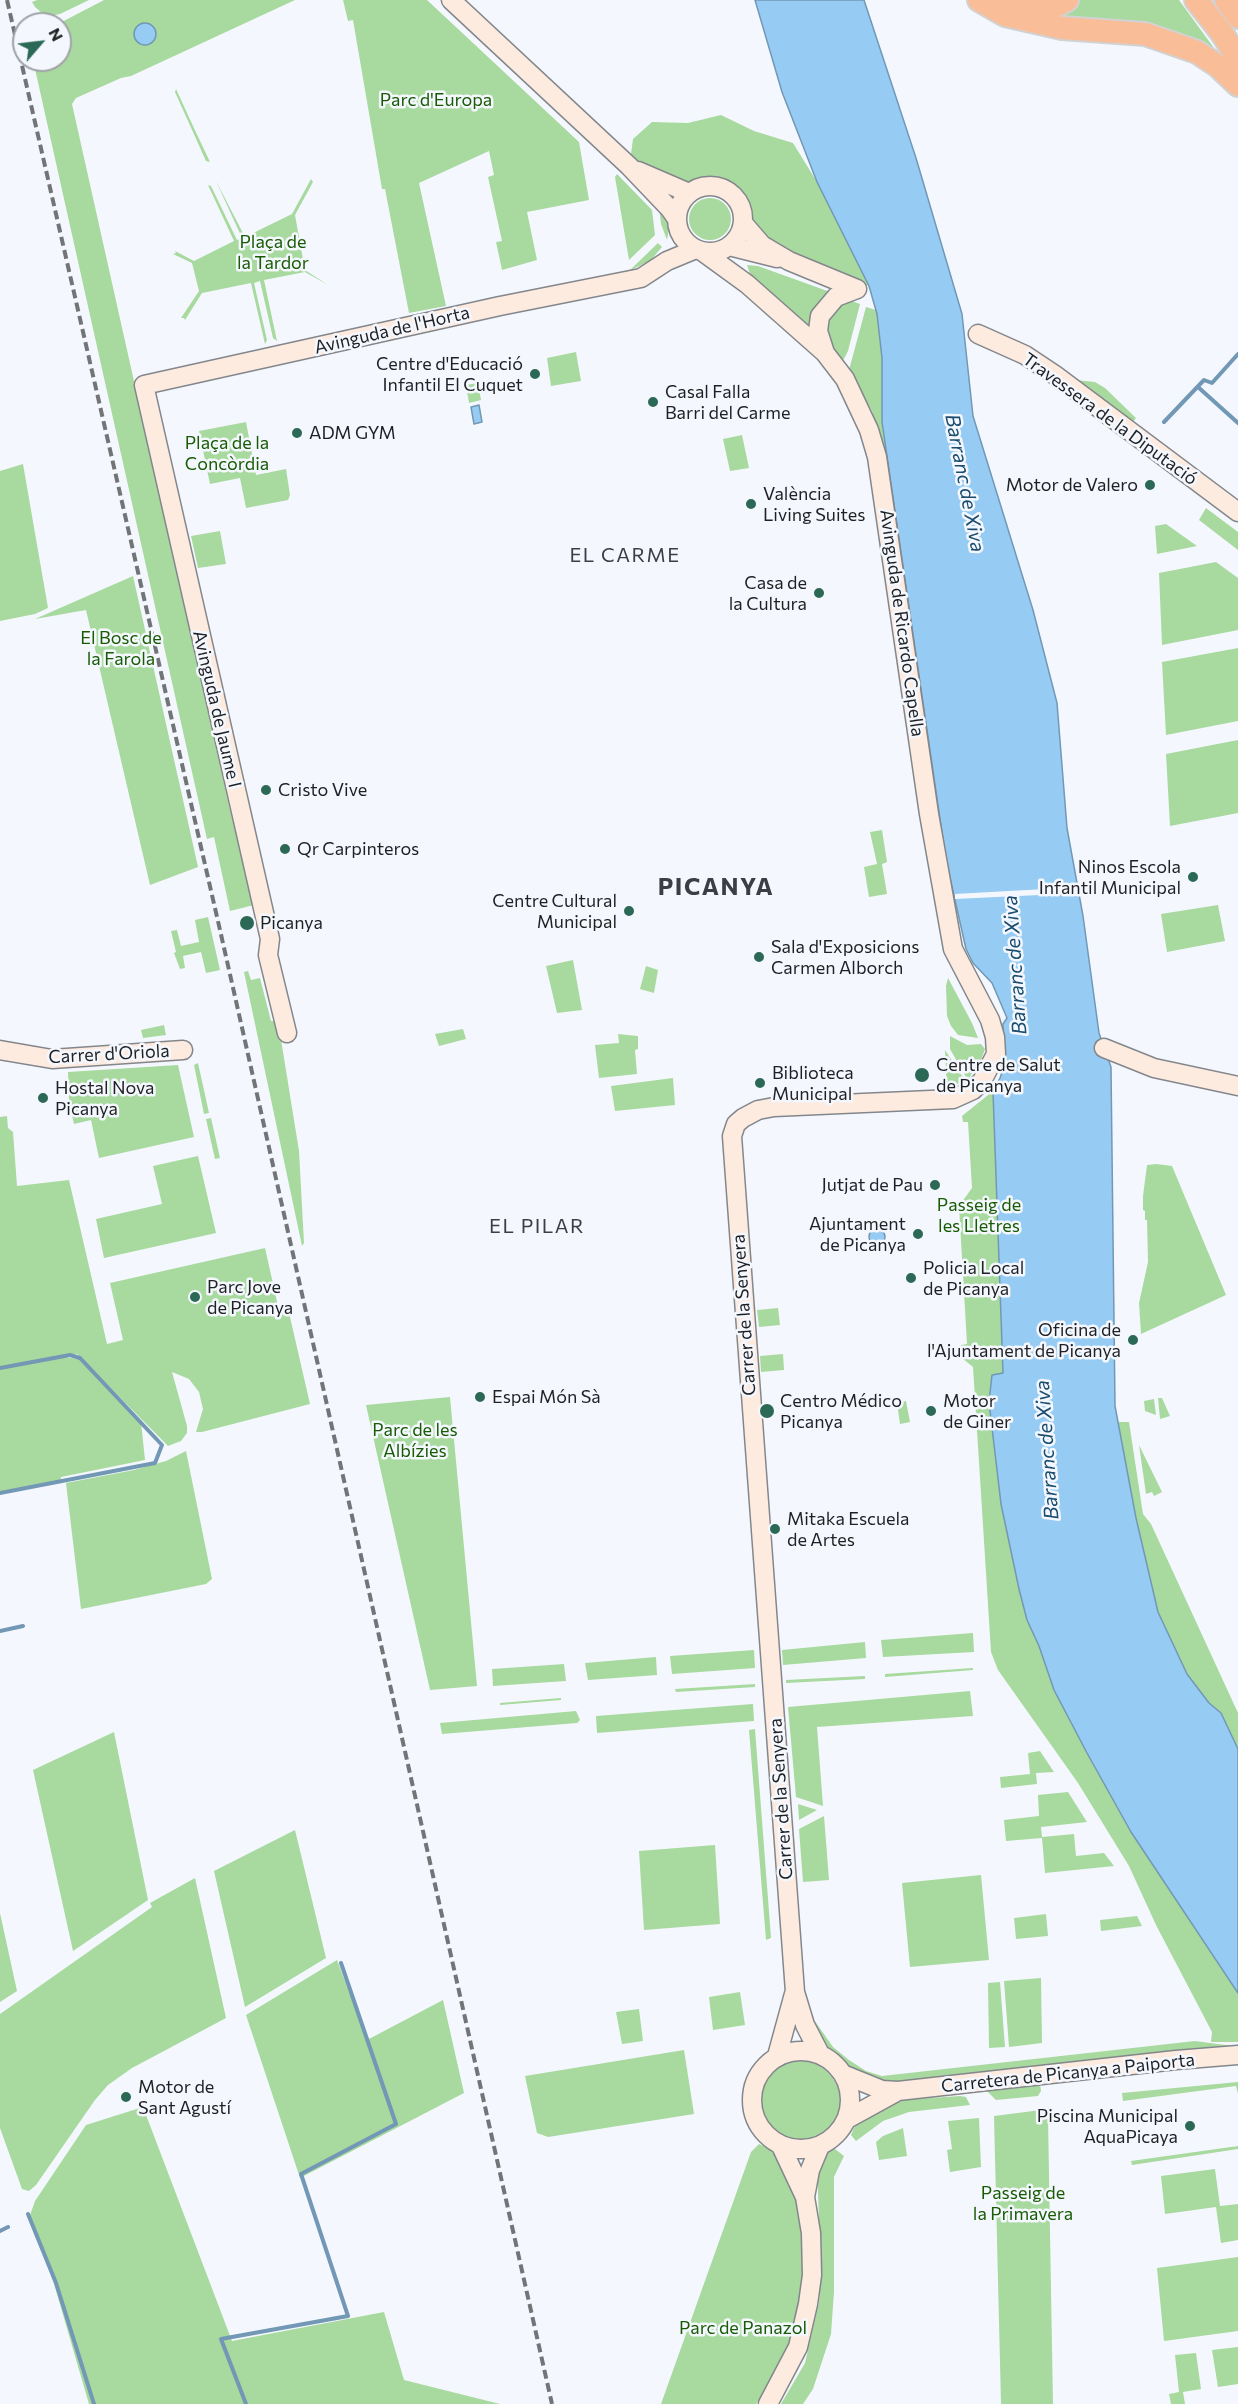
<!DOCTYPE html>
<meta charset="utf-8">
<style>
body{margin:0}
#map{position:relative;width:1238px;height:2404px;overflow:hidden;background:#f4f8fe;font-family:Commissioner,sans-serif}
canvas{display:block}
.north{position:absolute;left:12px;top:12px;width:60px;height:60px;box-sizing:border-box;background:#f4f8fe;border:2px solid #9fa2a6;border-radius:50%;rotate:62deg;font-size:16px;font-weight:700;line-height:24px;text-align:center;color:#1f2022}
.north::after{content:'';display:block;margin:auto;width:21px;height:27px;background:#2b6956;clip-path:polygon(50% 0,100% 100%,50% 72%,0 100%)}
</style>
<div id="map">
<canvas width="1238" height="2404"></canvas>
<div class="north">N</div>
</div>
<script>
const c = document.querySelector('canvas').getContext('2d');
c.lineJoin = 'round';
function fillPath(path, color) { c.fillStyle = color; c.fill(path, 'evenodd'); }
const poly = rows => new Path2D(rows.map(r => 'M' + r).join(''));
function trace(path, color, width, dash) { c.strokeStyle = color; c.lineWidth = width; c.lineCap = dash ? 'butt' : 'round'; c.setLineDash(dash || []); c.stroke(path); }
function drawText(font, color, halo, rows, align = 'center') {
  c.font = font + ' Commissioner,sans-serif'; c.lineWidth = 5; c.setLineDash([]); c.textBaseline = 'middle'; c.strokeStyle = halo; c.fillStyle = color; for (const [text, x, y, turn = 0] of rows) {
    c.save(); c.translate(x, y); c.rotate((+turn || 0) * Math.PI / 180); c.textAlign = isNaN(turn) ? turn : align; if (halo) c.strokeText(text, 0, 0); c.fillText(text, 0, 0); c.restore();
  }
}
fillPath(poly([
 [37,0,89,0,60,14,50,16,42,13,35,7,32,2],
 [104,0,295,0,131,76,121,78,76,98,72,104,229,806,254,905,230,911,214,837,207,839,33,60,60,60,60,24,58,24],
 [343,0,427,0,579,142,589,200,527,212,537,260,502,270,496,242,502,241,488,177,494,175,489,151,419,183,446,306,409,313,385,189,382,189,353,20,348,21],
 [1080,0,1179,0,1222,59,1052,20],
 [176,89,193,126,210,162,206,161,175,92],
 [721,115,754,131,793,143,817,182,869,286,768,244,750,219,738,191,730,185,709,180,684,184,638,165,631,154,633,139,652,122,688,123],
 [617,174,652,210,655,235,629,260,615,177],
 [311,179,313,182,295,215,305,270,328,285,305,272,264,280,277,341,273,338,260,281,254,283,267,340,265,344,251,283,202,293,185,320,184,318,181,318,199,291,192,263,173,254,176,253,175,251,194,261,234,241,208,185,211,186,237,240,242,238,216,181,245,237,292,214],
 '689 219a21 21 0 1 1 42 0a21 21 0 1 1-42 0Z',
 [659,206,670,223,667,240,661,224],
 [658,243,662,247,651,260,629,271],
 [747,265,758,266,833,293,812,334,750,274],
 [846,299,860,304,848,351,844,359,838,361,825,329,827,317],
 [866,307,876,310,877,314,882,358,882,422,925,716,921,717,884,454,872,411,849,370],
 [576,352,581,381,551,386,547,358],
 [1076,380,1095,382,1105,388,1136,418,1131,424],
 [478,383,481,400,469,403,466,385],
 [246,422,256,475,286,469,290,495,288,500,246,508,240,478,210,484,199,431],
 [742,435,749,468,730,471,723,439],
 [23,464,48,608,35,614,0,621,0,471],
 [1206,508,1238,532,1238,550,1199,520],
 [1166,524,1197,546,1157,554,1155,526],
 [220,531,226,564,198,568,191,536],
 [1216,562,1238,578,1238,630,1162,645,1159,573],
 [133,576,198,867,150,885,86,610,35,619],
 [1238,648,1238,721,1166,735,1162,662],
 [1238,740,1238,813,1170,826,1166,754],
 [882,830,887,862,882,864,887,894,869,897,864,867,877,864,870,832],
 [1218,905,1225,941,1167,952,1161,914],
 [208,917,220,970,206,973,201,952,183,956,185,968,180,969,174,953,176,952,171,931,177,930,181,946,199,942,195,920],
 [573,960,582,1010,557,1013,546,966],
 [646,966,658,970,654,993,640,989],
 [248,971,251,980,260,978,271,1021,278,1021,299,1151,304,1243,302,1246,244,972],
 [948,978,972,1023,978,1038,958,1035,951,1026,947,1016,946,986],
 [164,1025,166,1035,143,1038,141,1030],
 [463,1029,466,1039,439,1046,435,1034],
 [618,1034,638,1036,638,1049,635,1050,637,1074,599,1078,595,1045,619,1043],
 [950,1036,967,1045,981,1044,985,1049,981,1060,969,1078,966,1077,950,1049],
 [945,1050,964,1079,960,1083,947,1088],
 [198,1063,209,1113,204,1114,194,1065],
 [178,1065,194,1137,99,1158,91,1120,74,1124,69,1101,68,1072],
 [673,1078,675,1105,615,1111,611,1086],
 [993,1091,1003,1373,992,1375,989,1402,1001,1504,1027,1620,1087,1753,1131,1832,1238,1993,1238,2042,1211,2042,1212,2032,1156,1925,1129,1866,1078,1783,998,1670,991,1652,973,1367,962,1358,961,1345,967,1344,959,1206,972,1188,968,1122,963,1122,962,1116],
 [7,1116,8,1128,13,1132,17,1186,69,1180,107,1344,123,1340,110,1283,265,1248,278,1306,287,1304,310,1404,202,1432,196,1432,203,1409,199,1392,189,1379,172,1372,187,1426,187,1433,181,1441,168,1446,77,1354,56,1356,79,1359,141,1422,145,1460,61,1477,61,1480,0,1493,0,1117],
 [211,1118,220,1158,215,1159,206,1119],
 [198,1156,216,1233,104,1258,96,1219,162,1204,153,1166],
 [1156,1164,1172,1166,1226,1295,1141,1334,1139,1303,1148,1262,1147,1220,1145,1220,1145,1211,1143,1210,1143,1196,1147,1165],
 [778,1308,780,1325,759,1327,757,1310],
 [783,1354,784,1370,761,1372,760,1356],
 [450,1397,477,1686,430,1690,366,1405],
 [1158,1398,1162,1398,1170,1416,1160,1419],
 [1154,1399,1156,1415,1145,1411,1144,1401],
 [906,1401,910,1422,900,1424,897,1403],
 [1118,1422,1129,1422,1143,1514,1151,1524,1238,1713,1238,1749,1221,1714,1209,1703,1187,1674,1158,1612,1136,1518],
 [1139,1445,1162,1492,1154,1496,1152,1492,1146,1494],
 [186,1451,212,1579,206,1584,81,1609,66,1483,134,1470,166,1461],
 [973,1633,974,1652,883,1657,881,1640],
 [865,1642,866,1658,783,1665,782,1650],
 [754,1650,755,1668,672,1674,670,1656],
 [656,1657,657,1675,588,1680,585,1663],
 [564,1664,566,1681,493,1686,492,1669],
 [973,1668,973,1670,885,1677,885,1674],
 [865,1676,865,1679,786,1683,786,1680],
 [755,1684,755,1687,676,1692,675,1689],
 [970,1691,973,1716,817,1727,823,1806,796,1797,788,1707],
 [561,1698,561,1700,500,1705,500,1703],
 [753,1704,754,1721,597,1733,596,1716],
 [576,1711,580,1720,577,1723,442,1734,440,1723],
 [755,1729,771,1938,766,1940,749,1730],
 [114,1732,148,1900,73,1951,33,1770],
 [1040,1751,1054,1772,1036,1773,1037,1784,1001,1788,1000,1777,1030,1774,1028,1753],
 [1068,1792,1087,1822,1041,1827,1042,1837,1074,1834,1076,1856,1104,1853,1114,1866,1045,1873,1042,1838,1006,1841,1004,1820,1039,1816,1038,1795],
 [798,1804,817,1810,799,1820],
 [824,1816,829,1880,803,1882,799,1829],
 [295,1830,326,1958,245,2007,214,1871],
 [715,1845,720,1924,644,1930,639,1851],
 [981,1875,989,1960,910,1967,902,1883],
 [195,1878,226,2018,132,2068,108,2085,95,2100,36,2185,29,2191,22,2189,0,2128,0,2014,152,1907,150,1903],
 [0,1913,17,1991,0,2002],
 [1046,1914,1048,1936,1016,1939,1014,1918],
 [1137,1916,1142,1926,1101,1931,1100,1920],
 [337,1960,367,2040,443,2000,464,2093,300,2178,246,2015],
 [1041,1978,1042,2043,1009,2047,1004,1981],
 [1000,1982,1005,2047,989,2048,988,1983],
 [740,1992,745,2025,713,2030,709,1997],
 [639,2009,643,2041,622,2044,616,2012],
 [809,2017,812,2017,833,2047,849,2060,866,2071,882,2076,1195,2041,1233,2046,1233,2048,908,2082,884,2082,854,2071,824,2047],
 [684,2050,694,2114,548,2137,537,2133,525,2076],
 '760 2101a40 40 0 1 1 80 0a40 40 0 1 1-80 0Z',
 [1238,2082,1238,2094,1236,2086,1123,2101,1122,2093],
 [1040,2084,1041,2091,1038,2096,996,2100,987,2091],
 [960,2096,966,2097,970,2105,909,2112,883,2121,856,2141,851,2135,858,2119,883,2106,900,2100],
 [143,2107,232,2341,384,2312,404,2380,500,2404,89,2404,52,2277,29,2218,35,2201,86,2125],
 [1041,2110,1046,2113,1048,2117,1053,2404,1001,2404,994,2116],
 [979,2118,981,2167,950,2172,947,2150,952,2149,948,2121],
 [903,2128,907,2156,879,2160,876,2142,883,2136],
 [759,2144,768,2148,783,2163,800,2202,807,2269,796,2333,776,2377,756,2404,661,2404,751,2152],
 [1238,2146,1238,2149,1132,2165,1131,2161],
 [835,2149,844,2156,834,2177,834,2292,831,2334,813,2389,803,2404,781,2404,805,2363,819,2303,821,2275,817,2166,825,2153],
 [1215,2169,1220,2206,1238,2204,1238,2240,1221,2243,1216,2207,1165,2214,1161,2176],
 [1238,2257,1238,2331,1164,2341,1157,2268],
 [1238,2347,1238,2384,1218,2387,1212,2350],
 [1196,2353,1201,2389,1183,2392,1185,2404,1171,2404,1169,2394,1179,2392,1175,2355]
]), '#a8d99e');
const water = poly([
 [755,0,864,0,916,158,962,314,973,416,1033,610,1057,703,1067,828,1083,916,1099,1033,1111,1067,1115,1406,1136,1518,1158,1612,1187,1674,1209,1703,1221,1713,1238,1749,1238,1993,1131,1832,1087,1753,1054,1690,1039,1646,1027,1620,1019,1589,1001,1504,989,1402,992,1375,1003,1373,993,1091,1000,1078,1004,1066,1003,1024,1007,1018,992,983,973,963,966,949,946,860,882,422,882,358,877,314,869,286,817,182,782,92,755,0],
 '134 34a11 11 0 1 1 22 0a11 11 0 1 1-22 0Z',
 [479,405,482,422,474,424,471,407,479,405],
 '869 1237a8 8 0 1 1 16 0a8 8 0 1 1-16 0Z'
]);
fillPath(water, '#96cbf4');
trace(water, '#7298b5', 1.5);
fillPath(poly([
 [1081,887,1082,893,955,899,955,894]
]), '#f4f8fe');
trace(poly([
 [1198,387,1238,423],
 [1164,422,1204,380,1212,383,1238,354],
 [0,1368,70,1355,80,1358,162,1445,155,1463,0,1493],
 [0,1631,23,1626],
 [28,2214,56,2283,94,2404],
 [0,2231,8,2227],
 [246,2404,221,2339,348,2316,301,2174,396,2124,341,1963]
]), '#7298b5', 4);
const secondary = poly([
 [451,0,629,166,670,209,677,219],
 [638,171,689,193],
 '677 219a33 33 0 1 1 66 0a33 33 0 1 1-66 0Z',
 [743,223,762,245,789,261,857,289],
 [729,246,777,258],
 [703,252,747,284,825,353,845,379,869,430,877,457,929,814,953,949,990,1020,995,1037,996,1054,982,1081,973,1090,953,1099,774,1107,758,1110,743,1118,736,1124,732,1136,795,1992,805,2025,820,2054],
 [978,334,1025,355,1055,375,1238,512],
 [825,353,818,331,820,316,836,297,857,289],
 [287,1033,268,955,270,939,144,385,500,306,641,278,667,261,696,249],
 [1104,1048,1154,1068,1238,1086],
 [0,1050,52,1059,183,1050],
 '752 2100a49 49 0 1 1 98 0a49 49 0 1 1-98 0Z',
 [777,2056,794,1994],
 [845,2075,882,2090,898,2091,1176,2060,1238,2055],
 [847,2119,898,2091],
 [805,2197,810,2170,820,2146],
 [768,2404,798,2347,808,2304,812,2275,811,2233,805,2197,781,2146]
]);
const highway = poly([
 [979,0,1005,15,1062,28,1145,34,1197,52,1218,66,1238,85],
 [1196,0,1221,32,1238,58],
 [1226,0,1238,17],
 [1011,3,1022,6,1041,7,1058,5,1067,0]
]);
trace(secondary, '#83878c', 21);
trace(highway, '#d2d2d3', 26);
trace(secondary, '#fdebe0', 18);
trace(highway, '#f9bd98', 22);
trace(poly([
 [7,0,220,930,552,2404]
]), '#727578', 4, [9, 4.5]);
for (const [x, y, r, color] of [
 [535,374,6,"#2b6956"],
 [653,402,6,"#2b6956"],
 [297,433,6,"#2b6956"],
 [1150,485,6,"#2b6956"],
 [751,504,6,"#2b6956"],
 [819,593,6,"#2b6956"],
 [266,790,6,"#2b6956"],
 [285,849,6,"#2b6956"],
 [1193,877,6,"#2b6956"],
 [629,911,6,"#2b6956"],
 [247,923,8,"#2b6956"],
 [759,957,6,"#2b6956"],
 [922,1075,8,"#2b6956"],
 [760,1083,6,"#2b6956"],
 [43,1098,6,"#2b6956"],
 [935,1185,6,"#2b6956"],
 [918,1234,6,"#2b6956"],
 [911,1278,6,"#2b6956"],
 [195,1297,6,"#2b6956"],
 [1133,1340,6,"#2b6956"],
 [480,1397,6,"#2b6956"],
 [767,1411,8,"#2b6956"],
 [931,1411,6,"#2b6956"],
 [775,1529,6,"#2b6956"],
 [126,2097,6,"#2b6956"],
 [1190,2126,6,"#2b6956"]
]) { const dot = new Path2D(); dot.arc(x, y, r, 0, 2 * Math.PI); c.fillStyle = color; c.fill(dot); trace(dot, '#f4f8fe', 2); }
drawText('18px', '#185b04', '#f4f8fe', [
 ["Parc d'Europa",436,100],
 ["Plaça de",273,242],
 ["la Tardor",273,263],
 ["Plaça de la",227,443],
 ["Concòrdia",227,464],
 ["El Bosc de",121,638],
 ["la Farola",121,659],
 ["Passeig de",979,1205],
 ["les Lletres",979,1226],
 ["Parc de les",415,1430],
 ["Albízies",415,1451],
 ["Passeig de",1023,2193],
 ["la Primavera",1023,2214],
 ["Parc de Panazol",743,2328]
]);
drawText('18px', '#1f2022', '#f4f8fe', [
 ["Avinguda de l'Horta",392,330,-13],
 ["Travessera de la Diputació",1110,419,36],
 ["Avinguda de Ricardo Capella",902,623,82],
 ["Avinguda de Jaume I",217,709,77],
 ["Carrer d'Oriola",109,1054,-3],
 ["Carrer de la Senyera",744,1315,-94],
 ["Carrer de la Senyera",781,1799,-94],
 ["Carretera de Picanya a Paiporta",1068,2073,-6]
]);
drawText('18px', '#1f2022', '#f4f8fe', [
 ["Centre d'Educació",523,364,"right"],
 ["Infantil El Cuquet",523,385,"right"],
 ["Casal Falla",665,392],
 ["Barri del Carme",665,413],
 ["ADM GYM",309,433],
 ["Motor de Valero",1138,485,"right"],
 ["València",763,494],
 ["Living Suites",763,515],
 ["Casa de",807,583,"right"],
 ["la Cultura",807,604,"right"],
 ["Cristo Vive",278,790],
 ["Qr Carpinteros",297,849],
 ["Ninos Escola",1181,867,"right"],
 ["Infantil Municipal",1181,888,"right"],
 ["Centre Cultural",617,901,"right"],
 ["Municipal",617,922,"right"],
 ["Picanya",260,923],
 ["Sala d'Exposicions",771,947],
 ["Carmen Alborch",771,968],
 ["Centre de Salut",936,1065],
 ["de Picanya",936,1086],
 ["Biblioteca",772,1073],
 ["Municipal",772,1094],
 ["Hostal Nova",55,1088],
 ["Picanya",55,1109],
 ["Jutjat de Pau",923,1185,"right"],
 ["Ajuntament",906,1224,"right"],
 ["de Picanya",906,1245,"right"],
 ["Policia Local",923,1268],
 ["de Picanya",923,1289],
 ["Parc Jove",207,1287],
 ["de Picanya",207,1308],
 ["Oficina de",1121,1330,"right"],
 ["l'Ajuntament de Picanya",1121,1351,"right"],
 ["Espai Món Sà",492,1397],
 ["Centro Médico",780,1401],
 ["Picanya",780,1422],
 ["Motor",943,1401],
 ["de Giner",943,1422],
 ["Mitaka Escuela",787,1519],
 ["de Artes",787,1540],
 ["Motor de",138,2087],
 ["Sant Agustí",138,2108],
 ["Piscina Municipal",1178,2116,"right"],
 ["AquaPicaya",1178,2137,"right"]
], 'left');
drawText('italic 20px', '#1a4d6f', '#f4f8fe', [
 ["Barranc de Xiva",965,483,79],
 ["Barranc de Xiva",1015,965,-94],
 ["Barranc de Xiva",1047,1450,-94]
]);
c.letterSpacing = '1.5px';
drawText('20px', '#3b3e42', '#f4f8fe', [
 ["EL CARME",625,555],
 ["EL PILAR",537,1226]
]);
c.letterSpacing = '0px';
c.letterSpacing = '1.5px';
drawText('bold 24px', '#3b3e42', '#f4f8fe', [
 ["PICANYA",716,887]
]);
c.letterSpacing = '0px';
</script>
